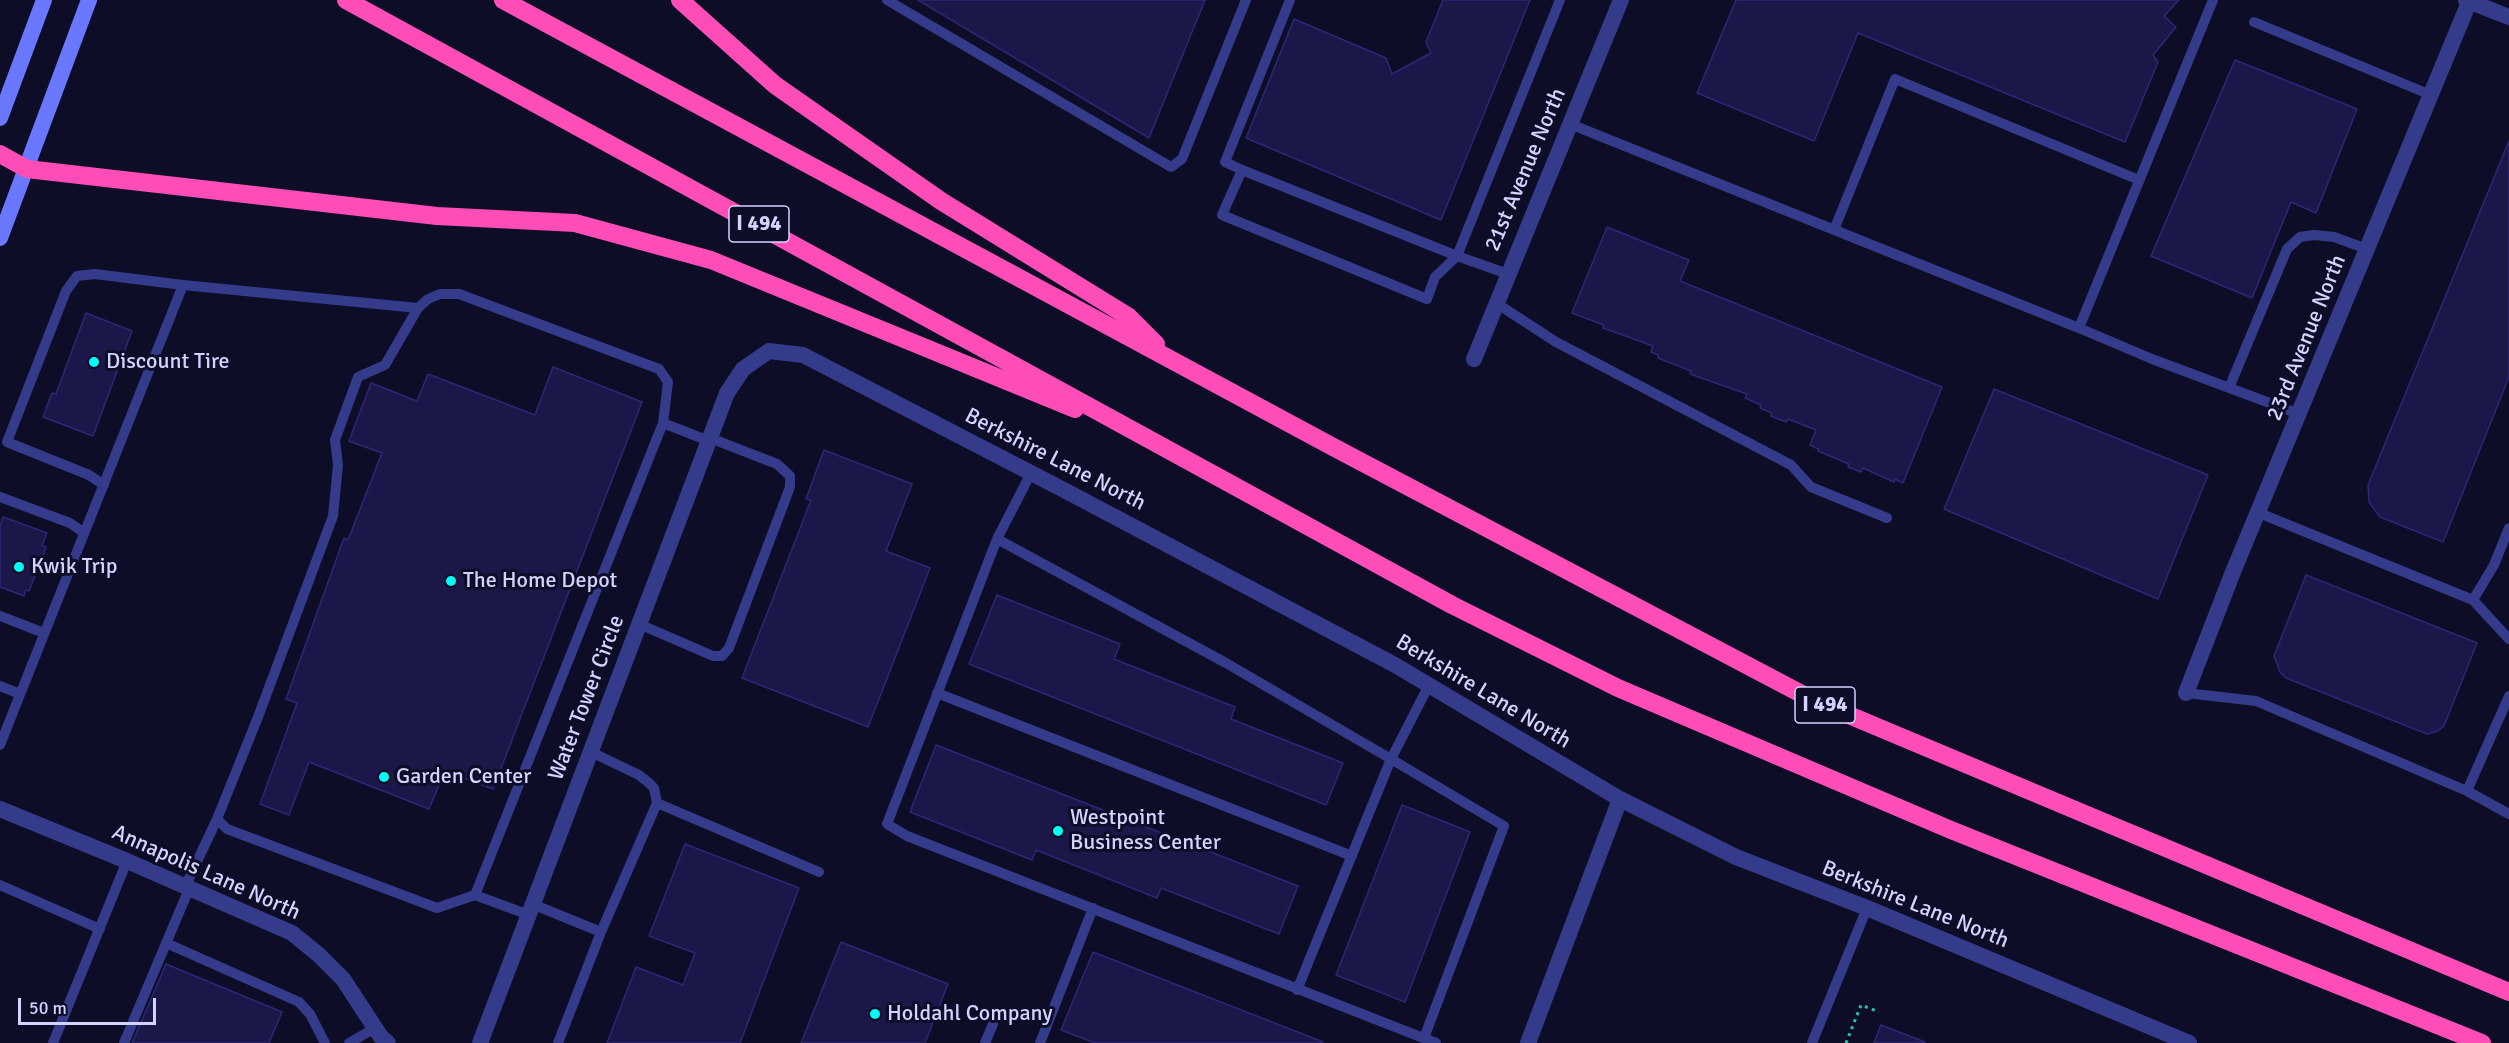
<!DOCTYPE html>
<style>
body{margin:0}
#map{position:relative;width:2509px;height:1043px;overflow:hidden;background:#0e0d27;font-family:Signika,sans-serif}
canvas{display:block}
.scale{position:absolute;left:18px;top:998px;width:138px;height:27px;box-sizing:border-box;border:3px solid #d2d3ff;border-top:0;padding-left:8px;font-size:18px;line-height:21px;white-space:nowrap;color:#d2d3ff;-webkit-text-stroke:4px #0e0d27;paint-order:stroke}
</style>
<div id="map">
<canvas width="2509" height="1043"></canvas>
<div class="scale">50 m</div>
</div>
<script>
const c = document.querySelector('canvas').getContext('2d');
c.lineJoin = 'round';
function fillPath(path, color) { c.fillStyle = color; c.fill(path, 'evenodd'); }
const poly = rows => new Path2D(rows.map(r => 'M' + r).join(''));
function trace(path, color, width, dash) { c.strokeStyle = color; c.lineWidth = width; c.lineCap = dash ? 'butt' : 'round'; c.setLineDash(dash || []); c.stroke(path); }
function drawText(font, color, halo, rows, align = 'center') {
  c.font = font + ' Signika,sans-serif'; c.lineWidth = 6; c.setLineDash([]); c.textBaseline = 'middle'; c.strokeStyle = halo; c.fillStyle = color; for (const [text, x, y, turn = 0] of rows) {
    c.save(); c.translate(x, y); c.rotate((+turn || 0) * Math.PI / 180); c.textAlign = isNaN(turn) ? turn : align; if (halo) c.strokeText(text, 0, 0); c.fillText(text, 0, 0); c.restore();
  }
}
const building = poly([
 [918,0,1205,0,1149,138,918,0],
 [1443,0,1530,0,1441,220,1246,138,1294,19,1386,58,1392,74,1431,53,1426,42,1443,0],
 [1736,0,2179,0,2164,16,2176,27,2153,55,2158,62,2125,142,1858,33,1814,141,1697,93,1736,0],
 [2235,60,2357,109,2316,213,2291,202,2252,298,2151,256,2235,60],
 [2509,141,2509,377,2443,542,2380,517,2369,502,2368,485,2509,141],
 [1607,227,1689,260,1680,281,1942,387,1903,483,1895,479,1894,482,1863,468,1861,472,1848,467,1849,464,1818,451,1818,449,1810,445,1816,430,1788,419,1786,422,1771,416,1772,413,1760,408,1761,405,1745,398,1747,394,1690,374,1691,371,1658,358,1658,355,1651,352,1653,346,1603,328,1604,325,1572,313,1607,227],
 [86,313,132,331,93,436,43,417,52,393,56,394,86,313],
 [553,367,642,402,493,789,445,771,429,809,309,762,289,815,260,804,297,703,286,699,344,538,348,540,382,453,349,441,371,383,417,401,428,374,535,415,553,367],
 [1994,389,2208,475,2158,599,1944,509,1994,389],
 [824,450,912,484,886,551,930,568,868,727,742,678,811,500,806,499,824,450],
 [3,517,47,533,42,546,46,547,29,591,26,590,24,596,0,587,0,526,3,517],
 [2306,575,2477,643,2444,726,2438,731,2427,734,2286,678,2280,672,2274,656,2306,575],
 [997,595,1120,644,1114,659,1235,707,1231,719,1343,763,1326,805,969,664,997,595],
 [936,745,1298,886,1279,934,1161,888,1157,898,1036,850,1032,860,910,812,936,745],
 [1402,805,1470,832,1405,1002,1336,975,1402,805],
 [685,844,799,888,740,1043,607,1043,636,967,683,985,695,953,649,936,685,844],
 [841,942,948,984,925,1043,801,1043,841,942],
 [1093,952,1323,1042,1323,1043,1095,1043,1061,1030,1093,952],
 [166,964,282,1012,269,1043,132,1043,166,964],
 [1881,1025,1925,1042,1925,1043,1874,1043,1881,1025]
]);
fillPath(building, '#1b1749');
trace(building, '#2d2778', 1.5);
trace(poly([
 [1846,1043,1861,1005,1879,1012]
]), '#24c2a5', 3, [3, 4.5]);
trace(poly([
 [887,0,1171,167,1182,159,1246,0],
 [1290,0,1225,162,1242,170,1222,215,1427,299,1435,277,1457,256,1560,0],
 [2254,22,2431,95],
 [1570,124,2079,328,2213,0],
 [1242,170,1457,256,1508,274],
 [1834,230,1895,79,2139,180],
 [1496,303,1556,342,1791,465,1811,487,1887,518],
 [2079,328,2152,359,2299,414],
 [2229,388,2287,249,2300,237,2314,235,2334,237,2367,249],
 [663,423,709,441],
 [1031,473,997,539,1226,663,1391,759,1429,685],
 [104,485,89,475,7,442,66,291,77,276,95,274,183,285,418,308,428,299,440,294,459,294,659,369,668,382,663,423,651,453,475,895,437,908,227,829,217,819,185,887],
 [0,497,70,523,84,533],
 [2259,513,2473,600,2509,639],
 [997,539,887,824,907,836,1436,1043],
 [2473,600,2494,565,2509,528],
 [0,616,44,633],
 [639,624,713,656,722,656,729,648,790,487,790,476,777,464,710,438],
 [0,686,20,694],
 [937,693,1352,856],
 [2186,693,2256,701,2467,791],
 [2509,696,2467,791,2509,814],
 [0,745,183,285],
 [657,803,819,872],
 [217,819,258,717,333,516,338,465,335,440,358,377,385,365,418,308],
 [0,885,100,929],
 [475,895,529,915],
 [532,904,601,932],
 [166,943,299,1002,310,1014,325,1043],
 [1297,990,1391,759,1504,826,1424,1038],
 [53,1043,127,861],
 [124,1043,189,889],
 [349,1043,375,1028],
 [558,1043,601,932,657,803,654,788,649,783,639,775,591,752],
 [985,1043,993,1024],
 [1040,1043,1093,908],
 [1812,1043,1867,908]
]), '#343b8a', 10);
trace(poly([
 [1474,359,1621,0],
 [2186,693,2233,572,2470,0],
 [0,809,127,861,292,933,319,955,343,979,381,1037,388,1043],
 [480,1043,727,393,743,369,769,351,803,355,1062,489,1395,665,1620,799,1736,857,1867,908,2189,1043]
]), '#343b8a', 16);
trace(poly([
 [2466,0,2509,17],
 [1528,1043,1620,799]
]), '#343b8a', 16);
trace(poly([
 [0,118,44,0],
 [0,238,89,0]
]), '#6978ff', 16);
trace(poly([
 [346,0,1452,605,1618,688,1951,830,2482,1043],
 [503,0,1335,448,1813,700,2509,992],
 [680,0,775,85,941,201,1129,317,1156,344],
 [0,154,27,169,437,216,575,223,711,260,1075,409]
]), '#ff4db8', 18);
for (const [x, y, r, color] of [
 [94,362,6,"#00fdf8"],
 [19,567,6,"#00fdf8"],
 [451,581,6,"#00fdf8"],
 [384,777,6,"#00fdf8"],
 [1058,831,6,"#00fdf8"],
 [875,1014,6,"#00fdf8"]
]) { const dot = new Path2D(); dot.arc(x, y, r, 0, 2 * Math.PI); c.fillStyle = color; c.fill(dot); trace(dot, '#0e0d27', 2); }
for (const [x, y, w] of [
 [759,224,60],
 [1825,705,60]
]) { const box = new Path2D(); box.roundRect(x - w / 2, y - 18, w, 36, 4.5); c.fillStyle = '#0e0d27'; c.fill(box); trace(box, '#d2d3ff', 1.5); }
drawText('bold 21px', '#d2d3ff', null, [
 ["I 494",759,224],
 ["I 494",1825,705]
]);
drawText('22px', '#d2d3ff', '#0e0d27', [
 ["21st Avenue North",1526,170,-67],
 ["23rd Avenue North",2307,338,-68],
 ["Berkshire Lane North",1055,460,27],
 ["Berkshire Lane North",1483,692,31],
 ["Water Tower Circle",587,698,-69],
 ["Annapolis Lane North",206,873,24],
 ["Berkshire Lane North",1915,905,22]
]);
drawText('22px', '#d2d3ff', '#0e0d27', [
 ["Discount Tire",106,362],
 ["Kwik Trip",31,567],
 ["The Home Depot",463,581],
 ["Garden Center",396,777],
 ["Westpoint",1070,818],
 ["Business Center",1070,843],
 ["Holdahl Company",887,1014]
], 'left');
</script>
